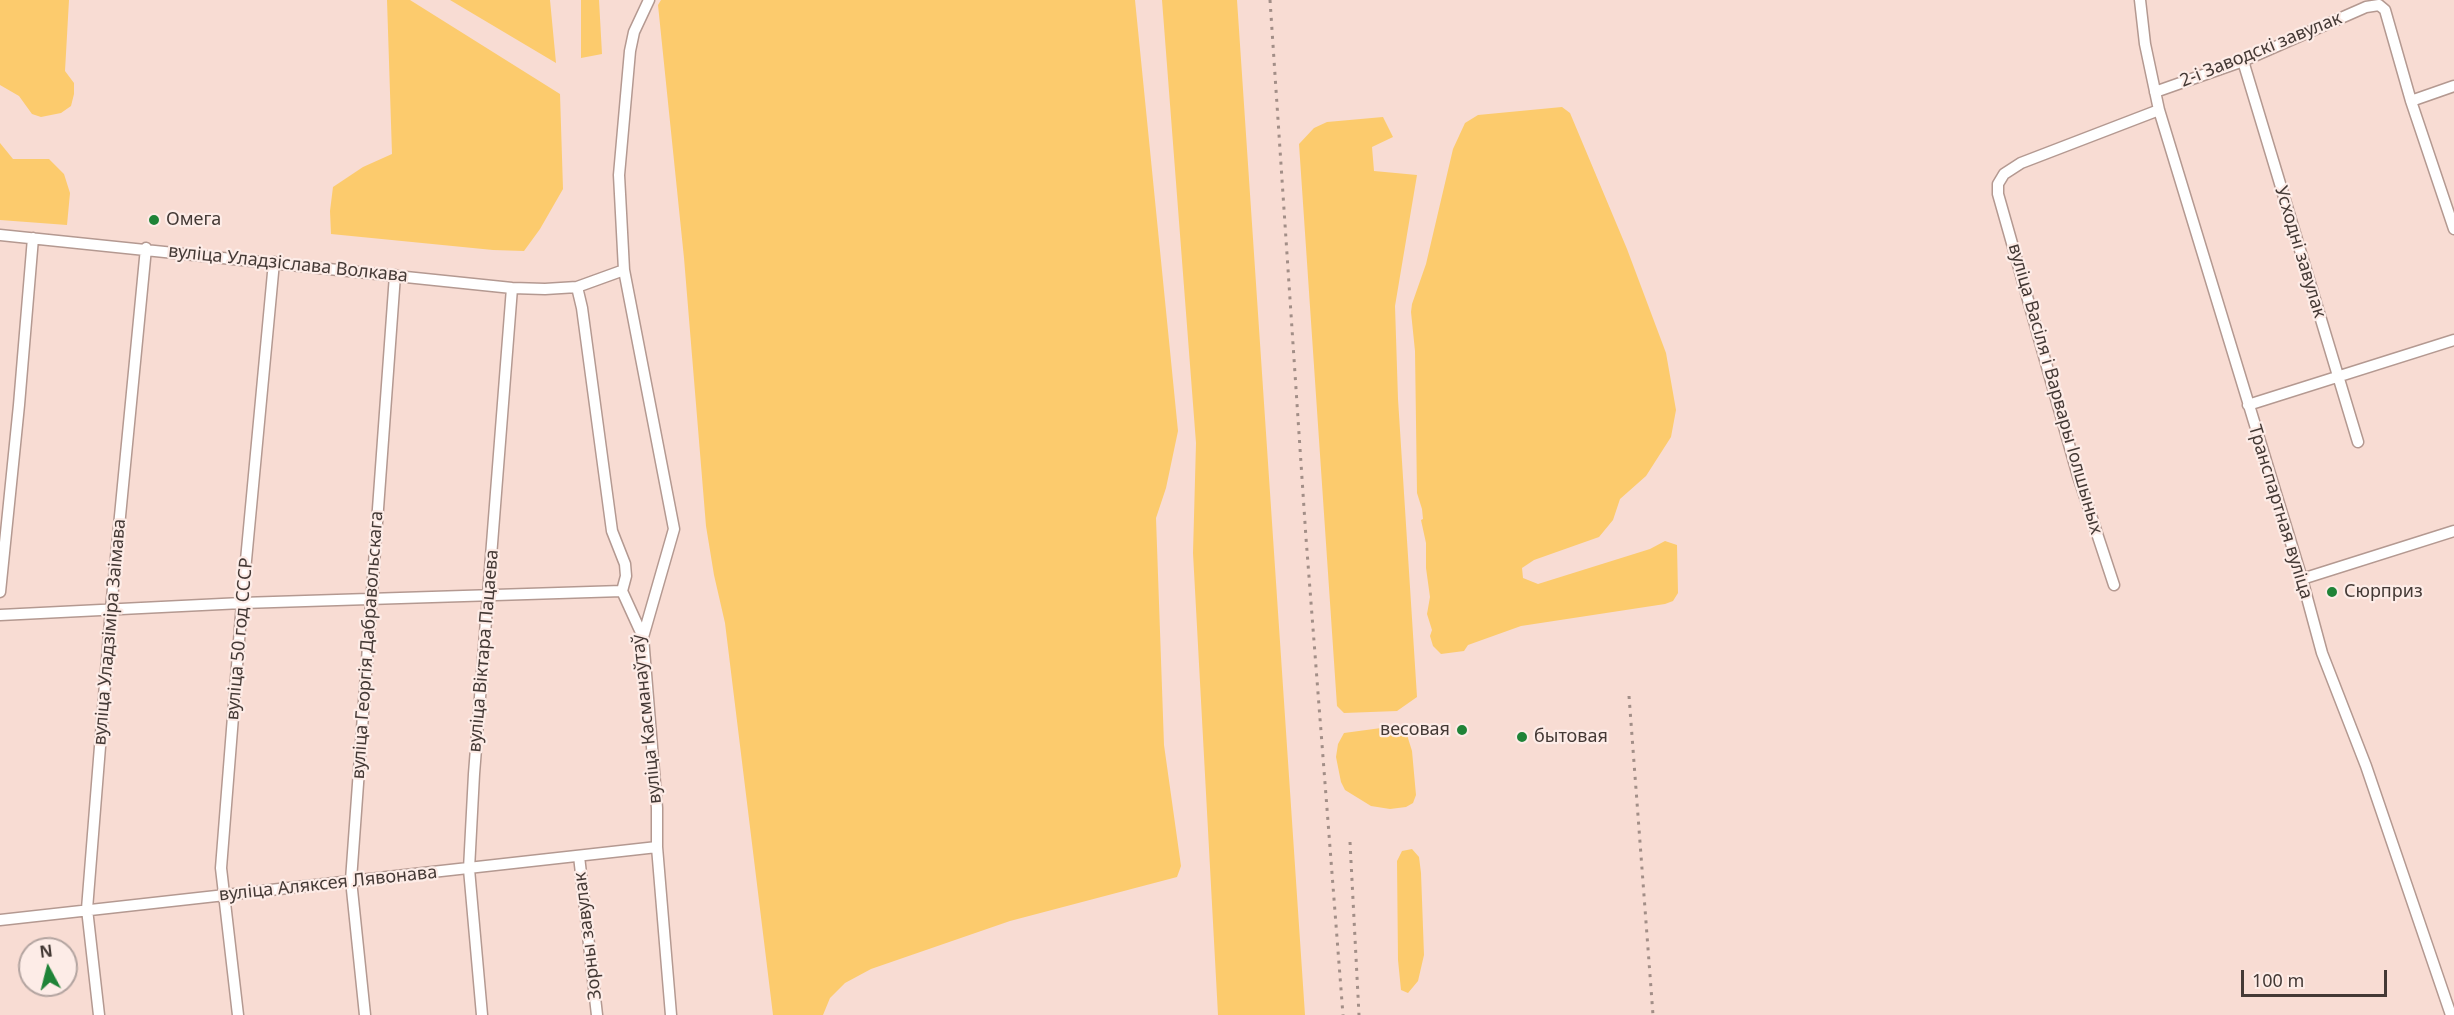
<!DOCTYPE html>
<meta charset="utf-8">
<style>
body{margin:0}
#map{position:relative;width:2454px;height:1015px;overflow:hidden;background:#f8dcd3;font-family:"Noto Sans",sans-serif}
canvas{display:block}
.north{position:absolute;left:18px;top:937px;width:60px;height:60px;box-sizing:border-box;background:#fdece7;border:2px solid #b3a4a0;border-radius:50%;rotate:353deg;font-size:16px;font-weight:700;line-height:24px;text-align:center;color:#443935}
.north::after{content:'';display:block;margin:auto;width:21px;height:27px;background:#1f8337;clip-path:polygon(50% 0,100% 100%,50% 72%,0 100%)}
.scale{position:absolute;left:2241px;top:970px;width:146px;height:27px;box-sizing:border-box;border:3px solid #443935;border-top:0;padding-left:8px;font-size:18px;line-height:21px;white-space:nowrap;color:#443935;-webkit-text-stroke:4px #fdece7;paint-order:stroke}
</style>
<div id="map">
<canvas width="2454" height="1015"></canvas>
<div class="north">N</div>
<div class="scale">100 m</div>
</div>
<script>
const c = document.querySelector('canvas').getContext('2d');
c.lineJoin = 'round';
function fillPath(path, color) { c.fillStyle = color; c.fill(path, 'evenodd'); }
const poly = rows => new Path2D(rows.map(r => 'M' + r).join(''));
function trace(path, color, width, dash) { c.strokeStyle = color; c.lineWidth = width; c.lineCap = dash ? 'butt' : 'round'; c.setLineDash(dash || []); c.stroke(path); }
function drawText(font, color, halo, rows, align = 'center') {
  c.font = font + ' "Noto Sans",sans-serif'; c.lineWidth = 4.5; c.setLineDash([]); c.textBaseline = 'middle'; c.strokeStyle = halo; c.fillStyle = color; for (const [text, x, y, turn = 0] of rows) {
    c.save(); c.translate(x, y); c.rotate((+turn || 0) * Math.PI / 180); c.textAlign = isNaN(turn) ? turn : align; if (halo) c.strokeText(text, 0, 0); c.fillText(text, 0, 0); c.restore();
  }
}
fillPath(poly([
 [0,0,69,0,65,71,74,83,74,94,71,106,61,113,41,117,32,114,19,96,0,85],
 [387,0,410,0,560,94,563,189,540,229,524,251,493,250,331,234,330,211,333,187,363,167,392,154],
 [450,0,550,0,556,63],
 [581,0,599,0,602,54,581,58],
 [661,0,1135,0,1178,431,1166,488,1156,518,1164,745,1181,866,1177,877,1010,921,871,969,845,983,830,998,823,1015,773,1015,725,623,714,575,706,526,684,258,658,5],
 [1162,0,1237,0,1305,1015,1218,1015,1193,553,1196,443],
 [1562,107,1570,113,1627,249,1666,353,1676,410,1671,437,1646,476,1620,499,1613,520,1599,537,1534,560,1522,568,1523,578,1538,584,1650,549,1665,541,1677,545,1678,593,1673,601,1665,604,1521,626,1468,645,1464,651,1441,654,1433,646,1430,636,1432,630,1427,614,1430,597,1426,568,1426,543,1421,520,1423,519,1422,509,1417,493,1415,351,1411,312,1412,304,1426,264,1453,149,1465,123,1478,115],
 [1383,117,1393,137,1372,147,1374,171,1417,175,1395,306,1398,399,1417,697,1397,711,1344,713,1337,706,1299,144,1314,128,1327,122],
 [0,143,13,159,49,159,64,174,70,193,67,225,0,220],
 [1396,726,1407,735,1412,751,1416,795,1413,803,1406,807,1390,809,1371,806,1345,790,1341,782,1336,757,1338,744,1344,733],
 [1412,849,1419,857,1421,873,1424,955,1418,981,1408,993,1401,990,1398,960,1397,861,1402,851]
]), '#fccb6d');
const minor = poly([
 [2140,0,2145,44,2159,110,2302,579,2322,653,2366,766,2451,1015],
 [2243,61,2358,442],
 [2155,92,2243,61,2366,7,2379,5,2385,10,2411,101,2454,229],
 [2411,101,2454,86],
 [0,235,512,288,545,289,577,287,624,270],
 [577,287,582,308,612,531,625,564,626,576,622,591,643,637,657,808,657,847,671,1015],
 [2248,405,2454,340],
 [2302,579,2454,531],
 [2114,585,2078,476,1998,194,1998,184,2004,174,2021,163,2159,110],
 [0,592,19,405,33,238],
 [0,615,242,603,622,591],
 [643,637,674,529,624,270,619,175,630,51,634,32,649,0],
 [579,856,597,1015],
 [0,920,657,847],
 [99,1015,87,909,111,609,146,248],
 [238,1015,221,868,242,603,274,262],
 [365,1015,351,880,395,275],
 [482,1015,469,869,474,774,512,288]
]);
trace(minor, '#b49991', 13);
trace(minor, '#fff', 10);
trace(poly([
 [1270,0,1306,538,1343,1015],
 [1629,696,1653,1015],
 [1350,842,1359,1015]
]), '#a28e87', 3, [3, 6]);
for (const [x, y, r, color] of [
 [154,220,6,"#1f8337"],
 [2332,592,6,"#1f8337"],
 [1462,730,6,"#1f8337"],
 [1522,737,6,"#1f8337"]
]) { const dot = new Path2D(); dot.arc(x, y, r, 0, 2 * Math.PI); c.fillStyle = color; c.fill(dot); trace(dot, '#fdece7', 2); }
drawText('18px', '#443935', '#fdece7', [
 ["2-і Заводскі завулак",2261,50,-22],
 ["Усходні завулак",2300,252,73],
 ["вуліца Уладзіслава Волкава",288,264,6],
 ["вуліца Васіля і Варвары Іолшыных",2055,389,74],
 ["Транспартная вуліца",2280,512,73],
 ["вуліца Уладзіміра Заімава",110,632,-85],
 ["вуліца 50 год СССР",240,639,-85],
 ["вуліца Георгія Дабравольскага",368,645,-86],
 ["вуліца Віктара Пацаева",484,651,-85],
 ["вуліца Касманаўтаў",647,719,-96],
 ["вуліца Аляксея Лявонава",328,884,-6],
 ["Зорны завулак",588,936,-97]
]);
drawText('18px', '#443935', '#fdece7', [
 ["Омега",166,220],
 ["Сюрприз",2344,592],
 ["весовая",1450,730,"right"],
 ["бытовая",1534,737]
], 'left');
</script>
